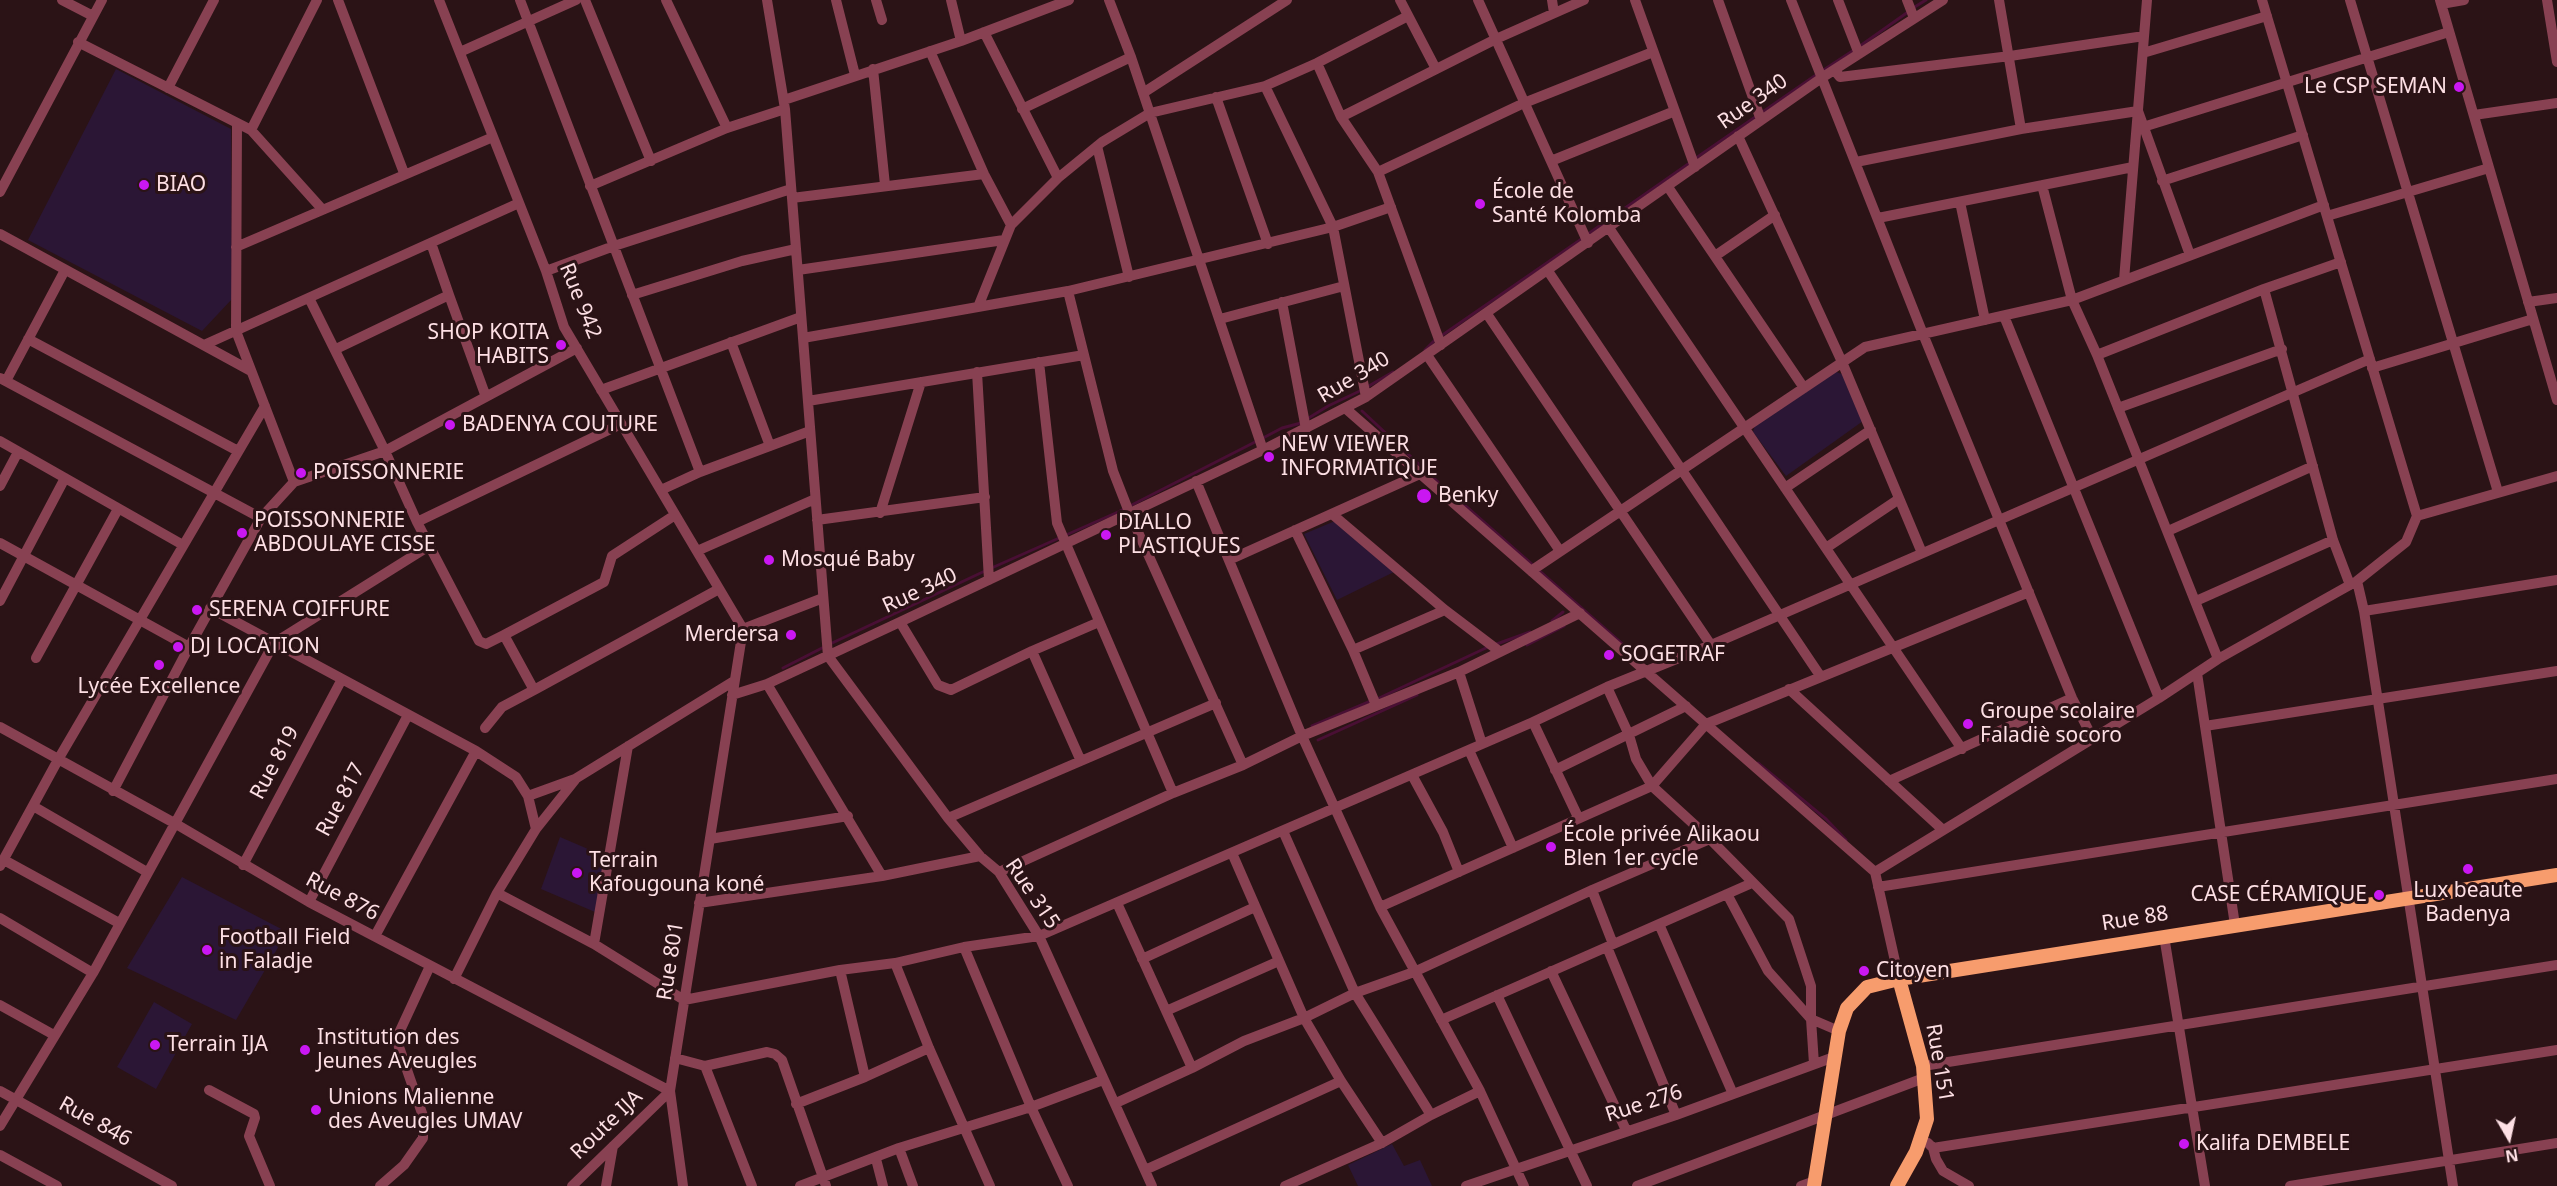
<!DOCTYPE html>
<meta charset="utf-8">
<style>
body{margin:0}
#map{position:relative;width:2557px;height:1186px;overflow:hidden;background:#2b1316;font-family:"Noto Sans",sans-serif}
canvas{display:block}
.north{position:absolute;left:2479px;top:1108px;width:60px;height:60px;-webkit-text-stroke:4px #2b1316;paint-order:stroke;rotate:171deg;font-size:16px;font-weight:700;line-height:24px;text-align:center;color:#fddfe4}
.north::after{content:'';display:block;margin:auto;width:21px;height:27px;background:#fddfe4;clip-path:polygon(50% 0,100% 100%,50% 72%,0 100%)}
</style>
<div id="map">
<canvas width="2557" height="1186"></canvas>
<div class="north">N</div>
</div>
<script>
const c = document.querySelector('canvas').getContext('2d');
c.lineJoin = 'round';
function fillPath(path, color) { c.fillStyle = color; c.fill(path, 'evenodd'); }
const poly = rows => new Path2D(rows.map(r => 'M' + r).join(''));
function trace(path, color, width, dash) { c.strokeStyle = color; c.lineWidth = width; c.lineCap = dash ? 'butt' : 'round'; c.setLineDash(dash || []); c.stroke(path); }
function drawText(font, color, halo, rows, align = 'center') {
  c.font = font + ' "Noto Sans",sans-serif'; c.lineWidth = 6; c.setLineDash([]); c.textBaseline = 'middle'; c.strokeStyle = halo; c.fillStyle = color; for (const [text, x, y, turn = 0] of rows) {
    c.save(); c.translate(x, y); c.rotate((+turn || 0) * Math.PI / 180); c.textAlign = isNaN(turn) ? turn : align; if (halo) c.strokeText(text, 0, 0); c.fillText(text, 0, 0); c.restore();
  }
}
fillPath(poly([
 [116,69,231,129,232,299,202,331,28,240],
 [1834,371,1844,375,1863,421,1786,476,1753,432,1755,425],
 [1335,521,1396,571,1337,600,1304,534],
 [560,837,609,858,595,912,541,889],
 [182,877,287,932,236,1020,127,968],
 [154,1002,192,1024,156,1089,117,1067],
 [1392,1144,1404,1166,1420,1160,1432,1186,1358,1186,1348,1165]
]), '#2b1635');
trace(poly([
 [1913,8,1926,0],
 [1860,46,1908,12],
 [1822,71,1854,50],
 [1696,158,1816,75],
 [1588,234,1691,162],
 [1441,336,1583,238],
 [1425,350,1435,340],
 [1367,387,1393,372],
 [1362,411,1438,482],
 [1307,419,1328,406,1362,390],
 [1263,438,1282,428,1301,423],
 [1461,502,1636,656],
 [1552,621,1563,612],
 [830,644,987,570,1118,512,1257,441],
 [1494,645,1530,632],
 [1527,645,1564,626],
 [783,668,824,647],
 [1377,699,1488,647],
 [1312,726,1371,701],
 [1318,740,1417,695],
 [1758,763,1826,819,1846,840]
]), '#490f34', 3);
trace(poly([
 [62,0,93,16],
 [338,0,404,173],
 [439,0,546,271,564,327,743,629],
 [520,0,700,472],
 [585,0,651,161],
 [666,0,727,128],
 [767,0,785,109,828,656,948,818,980,856,999,872,1039,936,1152,1186],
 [836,0,855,75],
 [876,0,882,20],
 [951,0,961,41],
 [1109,0,1131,57,1263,450],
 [1400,0,1436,69],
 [1478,0,1588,243],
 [1552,0,1554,13],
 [1635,0,1695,167],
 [1718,0,1761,120],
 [1791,0,1923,334,2072,698,2092,737],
 [1838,0,1859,54],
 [1907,0,1914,18],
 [1999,0,2021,129],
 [2350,0,2498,492],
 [2440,0,2557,400],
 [2547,0,2557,62],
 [2441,4,2464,0],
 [984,32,1058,178],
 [78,42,251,130,322,209],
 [930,51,984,174,1011,225],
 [460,52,576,0],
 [2143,53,2267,16],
 [1317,63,1341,117,1378,172,1441,345],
 [873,69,885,185],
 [1835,71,1840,77,2010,56,2144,36],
 [1265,86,1333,227,1366,397],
 [168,88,214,0],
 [1143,93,1287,0],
 [1216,97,1268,244],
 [784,100,961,41,1069,0],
 [1022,109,1131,57],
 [2474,115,2557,103],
 [1341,117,1496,39,1584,0],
 [237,123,236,331,294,482],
 [2143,127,2449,32],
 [251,130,317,0],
 [1738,136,1842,362,1922,553],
 [1097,146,1129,277],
 [1551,161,1675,111],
 [1856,162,2021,129,2138,111,2190,255],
 [1378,172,1524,103,1653,52],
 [2162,181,2303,135],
 [2042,185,2072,300,2097,355,2218,659],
 [590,186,727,128,785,109],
 [1668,187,1804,388],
 [0,192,102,0],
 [792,198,984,174],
 [1960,202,1985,320],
 [2327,216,2489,168],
 [1878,218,2133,167],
 [1609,228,1962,749],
 [0,234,251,371],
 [236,247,493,137],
 [1715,256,1775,215],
 [798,270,1004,240],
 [546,271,614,246,791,189],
 [1548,271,1821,677],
 [2124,280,2147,0],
 [2264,289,2333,540,2350,585],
 [1068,291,1113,471,1129,512,1243,765],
 [449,295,486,397],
 [632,295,742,261,796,249],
 [309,298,385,451,417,522,479,641,486,644,504,635],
 [1282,302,1306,429],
 [2528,302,2557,298],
 [978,307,1011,225,1058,178,1102,142,1150,113,1265,86,1317,63,1408,16],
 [1487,314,1711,645],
 [2004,316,2159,698],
 [1220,319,1344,286],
 [803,338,1068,291,1333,227,1391,207],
 [28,339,238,451],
 [731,342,770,446],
 [204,345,519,203],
 [336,349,449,295,431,243],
 [1427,355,1560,551],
 [2097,355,2264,289,2341,262],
 [1039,362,1057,523,1173,793],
 [2372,368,2533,319],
 [977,372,989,580],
 [0,378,261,518],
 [6,381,65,270],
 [601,390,801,317],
 [808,401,1084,355],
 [1345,408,1875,872,1899,979],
 [2118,408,2282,349],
 [0,441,183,545],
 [1196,481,1302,736,1380,907,1480,1091,1524,1186],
 [0,486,18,452],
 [1785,488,1871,430],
 [661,490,700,472,810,431],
 [880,513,921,382],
 [1332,514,1445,610,1499,651],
 [675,515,612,556,604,582,504,635,534,690,719,589],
 [2417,516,2557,476],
 [817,520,985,497],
 [417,522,621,424],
 [1295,530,1353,650,1376,705],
 [2168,531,2313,466],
 [0,543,189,647],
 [1826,548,1899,499],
 [697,551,815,499],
 [1229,560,1420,474],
 [1531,571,1865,347,2072,300,2324,205],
 [2357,581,2364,611,2453,1186],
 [0,601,65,478],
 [2196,601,2333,540],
 [210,608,476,751,516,777,528,796,536,829],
 [2364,611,2557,580],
 [900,622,938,685,951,690,1032,651,1099,622],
 [743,629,823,598],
 [1353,650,1445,610],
 [1032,651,1080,759],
 [36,658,118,509],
 [1459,672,1482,744],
 [2197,673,2235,925],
 [767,684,882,876],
 [1607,687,1629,735,1636,759,1652,786,1710,839,1789,919,1811,986,1811,1019,1839,1031],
 [1789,689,1943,830],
 [732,695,767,684,900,622,1263,450,1366,397,1823,77,1943,0],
 [1533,722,1578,817],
 [2205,726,2557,671],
 [0,727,176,824,309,902,670,1091],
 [485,728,502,707,534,690],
 [1469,750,1513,848],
 [1555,770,1686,706],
 [1412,775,1443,832,1459,872],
 [1889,781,2072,698],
 [113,791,189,647,261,518,294,482,385,451,577,348],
 [528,796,575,779,734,681],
 [33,806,147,872],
 [948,818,1216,703],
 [1283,831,1355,993,1431,1115],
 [710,839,848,816],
 [1232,853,1304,1018,1341,1081,1382,1143],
 [4,860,119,923],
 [243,865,342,679],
 [0,866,59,758,265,406],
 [999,872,1173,793,1243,765,1302,736,1459,672,1580,613],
 [1875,872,2159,698,2218,659,2357,581,2406,542,2417,516,2262,0],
 [1878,887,2557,779],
 [1592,890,1613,944],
 [497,893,594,944,684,1000,840,970,895,963,964,947,1039,936,1533,722,1607,687,1711,645,2370,359],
 [1727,894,1768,971,1811,1019,1814,1064],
 [309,902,408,715],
 [699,903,882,876,980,856],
 [1117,903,1192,1068],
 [1380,907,1652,786,1706,724,2029,592],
 [0,918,93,973],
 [1659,924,1733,1094],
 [375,936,476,751],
 [2164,936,2205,1186],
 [594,944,628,746],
 [964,947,1031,1107,1068,1186],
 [1607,947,1676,1115],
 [1142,959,1255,907],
 [895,963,929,1048,990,1186],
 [840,970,865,1077],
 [1551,971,1626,1130],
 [454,979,497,893,536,829,575,780],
 [1497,995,1587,1186],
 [0,1005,54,1035],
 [1166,1011,1279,961],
 [1441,1020,1752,883],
 [675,1058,705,1066,767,1052,775,1054,782,1060,826,1186],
 [705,1066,752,1186],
 [1923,1066,2557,965],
 [209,1090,254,1114,255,1118,249,1136,270,1186],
 [0,1091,172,1186],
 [1116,1103,1192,1068,1244,1041,1304,1018,1355,993,1414,972,1592,890,1710,839],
 [796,1104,865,1077,929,1048],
 [0,1126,93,973,274,643,429,546],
 [1928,1143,1933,1148,1936,1159,1943,1171,1969,1186],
 [899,1148,913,1186],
 [1933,1148,2557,1050],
 [0,1155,57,1186],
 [876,1159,883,1186],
 [1145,1170,1341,1081],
 [380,1186,404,1165,423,1138,423,1116,398,1044,398,1035,430,966],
 [572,1186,670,1091],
 [606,1186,613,1146],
 [683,1186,670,1091,743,629],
 [800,1186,899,1148,1031,1107,1103,1080],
 [1285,1186,1382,1143,1431,1115,1480,1091],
 [1466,1186,1676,1115,1834,1057],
 [1637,1186,1924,1078],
 [1801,1186,1815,1181],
 [2290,1186,2557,1143]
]), '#884152', 10);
trace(poly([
 [1814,1186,1839,1031,1847,1008,1867,987,1899,979,2557,875],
 [1897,1186,1916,1152,1927,1119,1923,1066,1899,979]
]), '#f79c6d', 14);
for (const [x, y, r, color] of [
 [2459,87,6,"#ca17f2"],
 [144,185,6,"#ca17f2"],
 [1480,204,6,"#ca17f2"],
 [561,345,6,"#ca17f2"],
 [450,425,6,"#ca17f2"],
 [1269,457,6,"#ca17f2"],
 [301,473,6,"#ca17f2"],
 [1424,496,8,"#ca17f2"],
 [242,533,6,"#ca17f2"],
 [1106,535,6,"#ca17f2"],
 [769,560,6,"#ca17f2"],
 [197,610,6,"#ca17f2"],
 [791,635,6,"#ca17f2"],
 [178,647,6,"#ca17f2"],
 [1609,655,6,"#ca17f2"],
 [159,665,6,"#ca17f2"],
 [1968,724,6,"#ca17f2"],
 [1551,847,6,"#ca17f2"],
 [2468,869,6,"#ca17f2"],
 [577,873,6,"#ca17f2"],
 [2379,895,6,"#ca17f2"],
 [207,950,6,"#ca17f2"],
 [1864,971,6,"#ca17f2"],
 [155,1045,6,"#ca17f2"],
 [305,1050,6,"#ca17f2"],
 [316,1110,6,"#ca17f2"],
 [2184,1144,6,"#ca17f2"]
]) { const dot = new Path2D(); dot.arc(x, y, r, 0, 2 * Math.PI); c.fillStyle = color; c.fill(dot); trace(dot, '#2b1316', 2); }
drawText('21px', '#fddfe4', '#2b1316', [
 ["Le CSP SEMAN",2447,87,"right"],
 ["BIAO",156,185],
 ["École de",1492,192],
 ["Santé Kolomba",1492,216],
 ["SHOP KOITA",549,333,"right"],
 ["HABITS",549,357,"right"],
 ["BADENYA COUTURE",462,425],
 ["NEW VIEWER",1281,445],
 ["INFORMATIQUE",1281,469],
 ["POISSONNERIE",313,473],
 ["Benky",1438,496],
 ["POISSONNERIE",254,521],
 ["ABDOULAYE CISSE",254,545],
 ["DIALLO",1118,523],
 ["PLASTIQUES",1118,547],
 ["Mosqué Baby",781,560],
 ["SERENA COIFFURE",209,610],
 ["Merdersa",779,635,"right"],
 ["DJ LOCATION",190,647],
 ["SOGETRAF",1621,655],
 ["Lycée Excellence",159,687,"center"],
 ["Groupe scolaire",1980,712],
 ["Faladiè socoro",1980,736],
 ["École privée Alikaou",1563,835],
 ["Blen 1er cycle",1563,859],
 ["Terrain",589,861],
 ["Kafougouna koné",589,885],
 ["Lux beaute",2468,891,"center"],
 ["Badenya",2468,915,"center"],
 ["CASE CÉRAMIQUE",2367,895,"right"],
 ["Football Field",219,938],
 ["in Faladje",219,962],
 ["Citoyen",1876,971],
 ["Institution des",317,1038],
 ["Jeunes Aveugles",317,1062],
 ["Terrain IJA",167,1045],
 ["Unions Malienne",328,1098],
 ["des Aveugles UMAV",328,1122],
 ["Kalifa DEMBELE",2196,1144]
], 'left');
drawText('21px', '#fddfe4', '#2b1316', [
 ["Rue 340",1753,102,-35],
 ["Rue 942",580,301,68],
 ["Rue 340",1354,378,-31],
 ["Rue 340",920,591,-25],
 ["Rue 819",275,763,-62],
 ["Rue 817",341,800,-62],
 ["Rue 315",1032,894,56],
 ["Rue 876",342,897,28],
 ["Rue 88",2135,919,-9],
 ["Rue 801",671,961,-81],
 ["Rue 151",1939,1063,80],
 ["Rue 276",1644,1104,-18],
 ["Rue 846",95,1122,29],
 ["Route IJA",607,1125,-44]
]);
</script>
